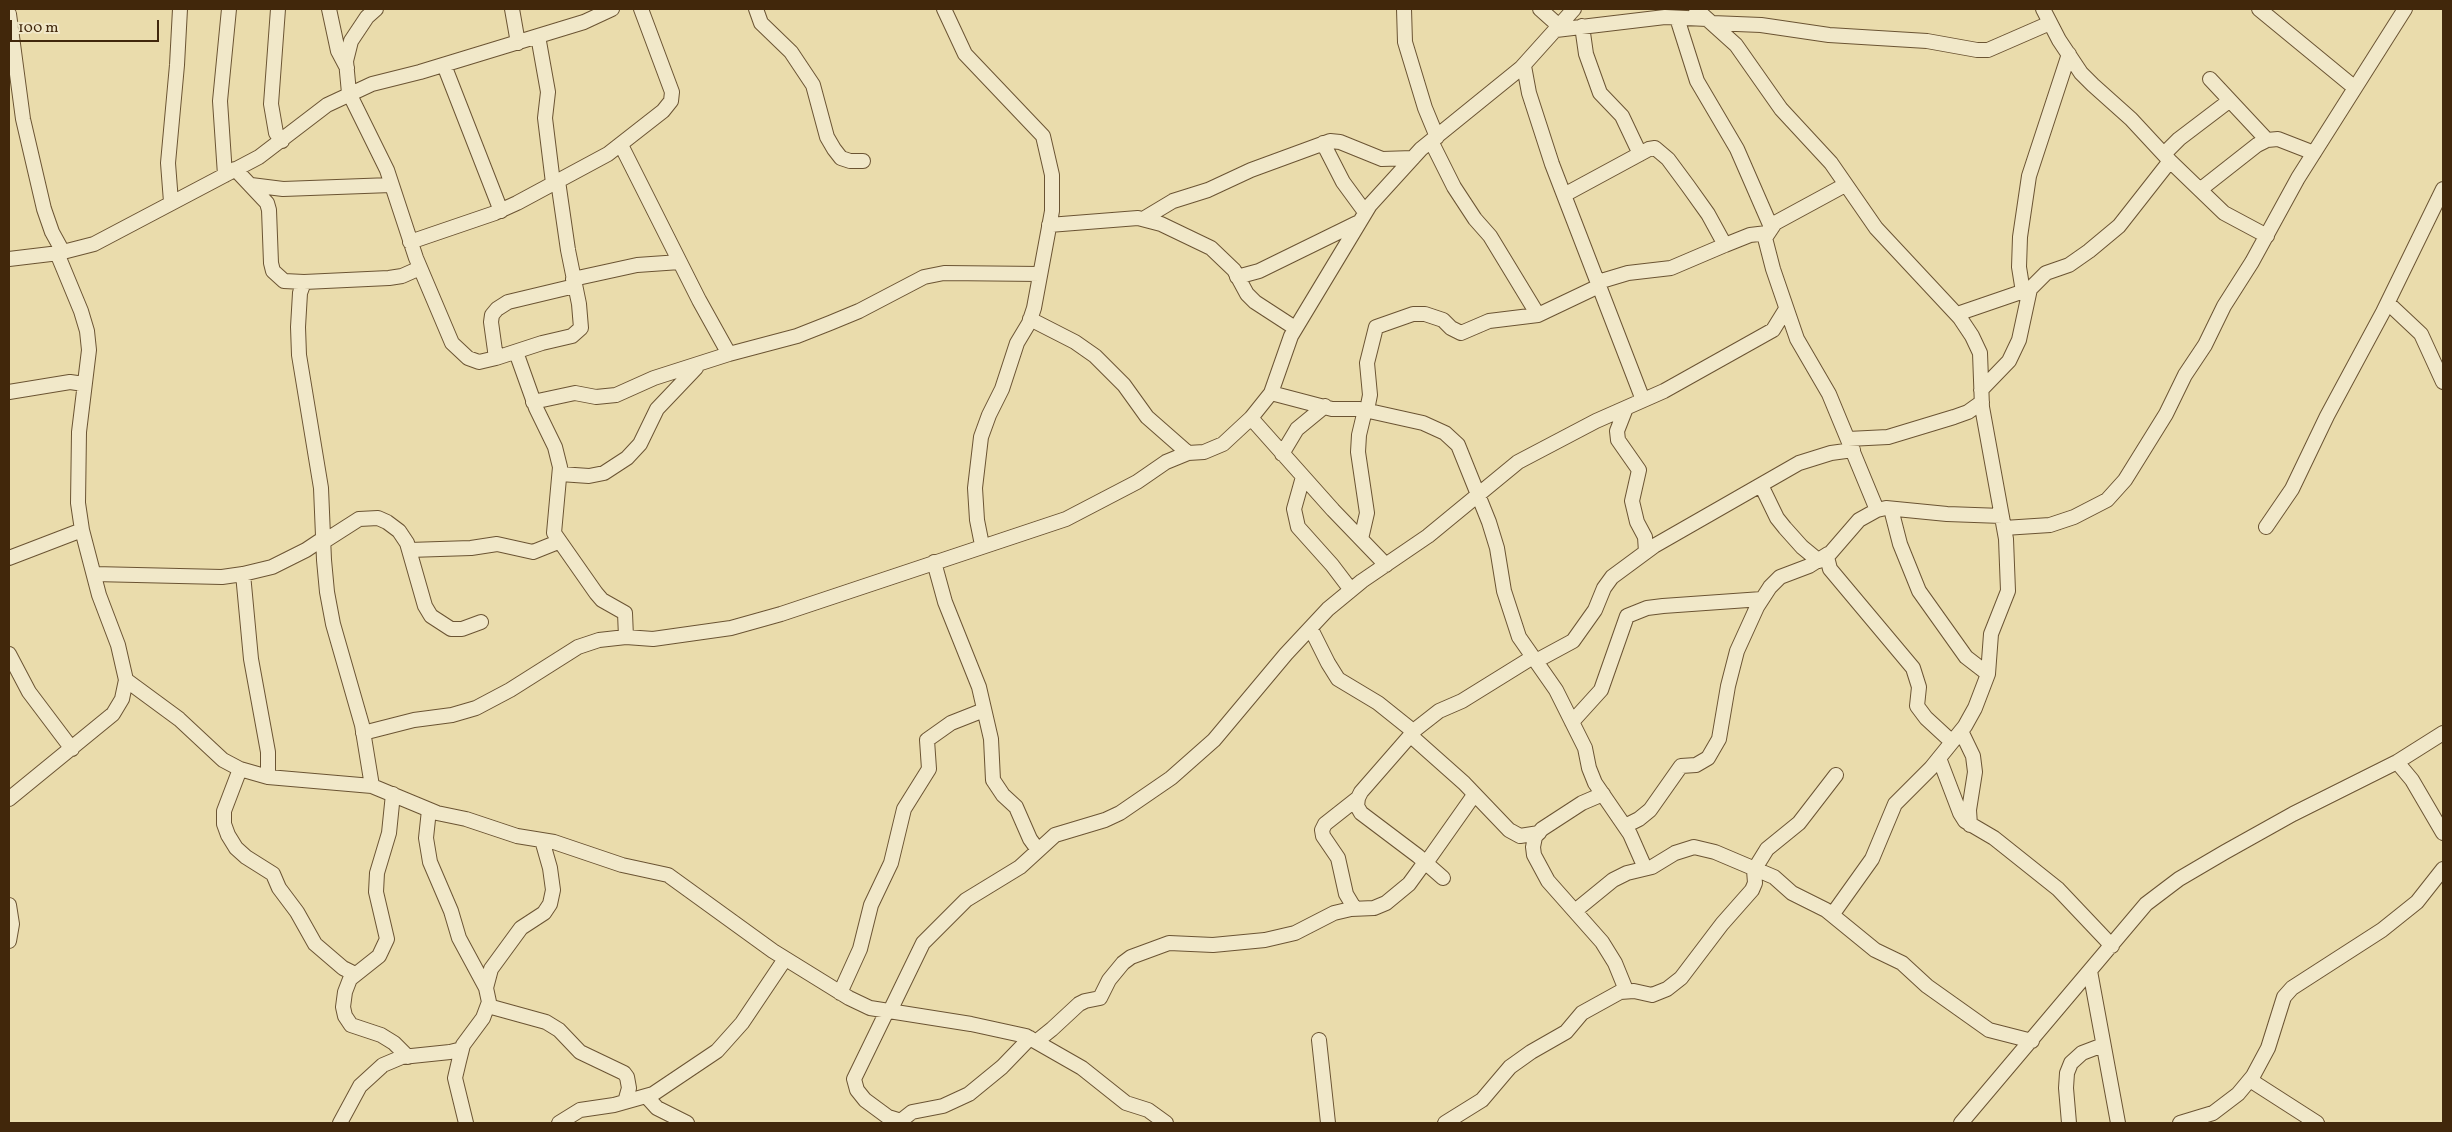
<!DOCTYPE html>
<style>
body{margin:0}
#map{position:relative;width:2452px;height:1132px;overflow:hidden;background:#eadcac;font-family:Vollkorn,serif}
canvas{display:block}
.frame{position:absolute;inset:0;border:10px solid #41270b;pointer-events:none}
.scale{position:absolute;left:10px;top:20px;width:149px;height:22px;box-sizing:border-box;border:2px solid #41270b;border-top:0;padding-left:6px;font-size:15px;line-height:18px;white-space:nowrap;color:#41270b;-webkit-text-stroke:4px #f1e8c9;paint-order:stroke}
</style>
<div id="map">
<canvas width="2452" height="1132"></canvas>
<div class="frame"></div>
<div class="scale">100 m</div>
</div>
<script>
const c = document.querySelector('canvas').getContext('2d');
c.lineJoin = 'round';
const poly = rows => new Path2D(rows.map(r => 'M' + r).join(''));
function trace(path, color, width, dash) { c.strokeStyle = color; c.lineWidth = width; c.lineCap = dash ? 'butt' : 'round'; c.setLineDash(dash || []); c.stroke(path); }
const minor = poly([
 [278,9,271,104,276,133,282,141],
 [329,9,338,51,347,68],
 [376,9,367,17,351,41,346,61,349,93,387,170,416,258,452,343,468,358,479,362,496,358,542,343,572,336,581,328,579,304,568,250,558,181],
 [512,9,518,43],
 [756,9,761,23,791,52,813,85,827,137,834,149,841,158,850,161,863,161],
 [944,9,965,54,1043,136,1052,175,1052,211,1034,308,1029,323,1017,343,1002,389,989,415,981,437,975,488,977,520,982,545],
 [1404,9,1405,42,1425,108,1437,137],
 [1540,9,1559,26],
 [1696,9,1736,45,1781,109,1831,163,1876,228,1960,318,1972,336,1980,353,1982,407,2006,539,2008,591,1991,634,1988,674,1975,708,1965,726,1931,768,1895,804,1872,859,1832,915],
 [2043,9,2059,40,2081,73,2093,85,2131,119,2170,161,2224,213,2267,236],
 [2259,9,2355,88],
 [9,14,23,119,44,209,52,232,63,252],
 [1677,18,1697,81,1737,149,1771,227],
 [1712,23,1761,25,1829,35,1927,41,1977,50,1988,50,2050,23],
 [1582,26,1586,54,1600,93,1622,116,1640,154],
 [1556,30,1665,17,1707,19],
 [538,36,548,92,545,118,553,183],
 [444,65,501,211],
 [1524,66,1529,93,1552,164,1643,400],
 [2210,79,2267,140],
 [1431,141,1454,187,1475,219,1490,236,1538,315],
 [1323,143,1343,182,1365,212],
 [621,145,699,300,729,354],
 [2164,154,2179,139,2229,101],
 [235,169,267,203,269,210,271,263,273,271,284,281,304,282,389,278,402,276,420,268],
 [225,175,220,101,229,9],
 [251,185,283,189,391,185],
 [1845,185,1775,223,1765,238,1773,269,1797,339,1829,394,1877,510],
 [2201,189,2257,145,2267,140,2278,139,2314,153],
 [1564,195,1649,149,1655,148,1668,159,1688,186,1708,214,1725,245],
 [171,202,168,163,177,65,180,9],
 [1143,219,1173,201,1208,190,1251,170,1330,141,1340,142,1382,159,1413,158],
 [1049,225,1138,218,1161,224,1211,248,1234,270,1247,294,1255,302,1295,328],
 [410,242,495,213,517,203,608,154,663,111,671,101,672,92,641,9],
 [9,259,59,253,94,244,259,157,327,105,372,84,420,72,584,22,612,9],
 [1237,277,1259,271,1357,223],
 [573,279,637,265,680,262],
 [304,282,300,293,298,327,299,355,321,488,324,560,327,592,333,624,362,725,372,786],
 [1598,282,1628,273,1671,268,1725,245,1750,235,1767,233],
 [2023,292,2019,267,2020,237,2029,176,2069,54],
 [2388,303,2421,334,2443,382],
 [1957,314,2030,289,2046,273,2069,265,2089,251,2119,226,2170,161],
 [1030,319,1075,342,1095,356,1124,385,1147,417,1188,453],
 [516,352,536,408,555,447,560,467,554,533,596,593,602,600,625,613,626,637],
 [496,358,491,322,492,315,497,309,508,302,575,286],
 [1981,390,2009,361,2019,340,2030,289],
 [9,392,70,382,84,384],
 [1271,393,1332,409,1360,409,1423,423,1445,433,1458,445,1489,522,1497,548,1504,591,1519,637,1556,690,1585,748,1589,768,1595,783,1630,834,1645,868],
 [533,402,575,393,596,397,616,395,654,378,729,354,797,336,830,323,859,311,924,277,944,273,1040,274],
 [1626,408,1617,431,1618,440,1639,470,1632,501,1637,522,1645,537,1646,552],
 [1367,410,1370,395,1367,363,1376,327,1413,314,1425,314,1443,320,1451,328,1461,333,1489,321,1538,315,1599,286],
 [1251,418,1333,510,1386,565],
 [1848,439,1888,437,1954,417,1968,412,1982,402],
 [1282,454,1297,429,1325,406],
 [560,474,589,476,604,473,627,458,640,444,657,409,696,368],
 [1303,477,1294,509,1298,527,1332,565,1351,590],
 [1761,485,1777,518,1785,528,1802,547,1819,561],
 [1891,509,1900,544,1919,591,1966,657,1988,674],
 [2266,527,2292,489,2327,416,2383,312,2443,189],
 [2004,528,2050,525,2074,517,2107,500,2125,480,2166,414,2185,375,2205,345,2224,306,2252,262,2298,178,2405,9],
 [1361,539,1367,513,1358,452,1359,435,1365,410],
 [323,542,359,519,378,518,387,522,399,531,407,543,425,606,431,616,451,629,462,629,481,622],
 [409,550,471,548,497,544,533,552,558,542],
 [9,558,82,530],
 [934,562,945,602,979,687,991,739,993,780,1003,795,1016,807,1030,839,1038,850],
 [94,574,222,577,243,574,272,567,306,550,324,538],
 [243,574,251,659,268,752,268,777],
 [1311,629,1328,663,1338,679,1378,703,1413,731],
 [9,654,29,692,72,749],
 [1536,661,1573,641,1595,610,1604,588,1612,577,1654,546,1799,463,1831,453,1853,450],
 [126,680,179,719,223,760,240,769,268,777,372,786,437,813,466,819,517,836,554,842,622,865,668,875,773,951,849,998,870,1008,971,1024,1026,1036,1082,1068,1126,1103,1148,1110,1166,1123],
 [1572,722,1601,690,1627,616,1647,608,1663,606,1762,599],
 [1961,731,1973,756,1975,772,1969,810,1970,825],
 [363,733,414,720,452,715,476,708,510,690,578,647,599,640,626,637,653,639,731,628,781,614,1066,519,1137,482,1166,462,1188,453,1204,452,1223,444,1251,418,1271,393,1291,336,1370,205,1421,149,1521,68,1574,9],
 [1410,735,1464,783,1509,830,1520,836,1539,833],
 [1952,742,1926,718,1917,706,1919,687,1913,668,1830,569,1827,557,1859,520,1877,510,1886,508,1947,514,2002,516],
 [1939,758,1960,813,1965,821,1994,838,2058,889,2112,946],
 [2397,762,2412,780,2443,833],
 [240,769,224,811,224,824,228,835,236,848,246,857,273,874,279,888,297,912,315,944,343,968,355,974],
 [393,794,389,833,377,873,376,892,387,939,379,956,350,979,345,992,343,1007,345,1016,351,1025,381,1035,394,1043,408,1057],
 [1603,794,1582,803,1542,829,1535,837,1533,847,1534,855,1548,881,1602,942,1615,963,1626,990],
 [9,799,113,714,122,699,126,680,118,645,99,595,82,530,78,503,79,432,89,350,87,331,81,311,57,253],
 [429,810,426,838,430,862,451,911,459,938,486,988,489,1002,483,1018,463,1045,459,1061,455,1078,466,1123],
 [1625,826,1639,819,1650,810,1681,766,1696,765,1708,758,1719,739,1728,686,1737,651,1757,607,1770,587,1780,577,1809,566,1828,554],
 [1426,863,1474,795],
 [1443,878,1418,856,1361,813,1357,806,1358,798,1361,792,1416,729,1439,711,1462,701,1533,657],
 [9,905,12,924,9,941],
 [1355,909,1346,894,1338,858,1323,836,1322,830,1325,824,1358,798],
 [1575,911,1613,880,1627,873,1652,867,1675,853,1694,847,1715,852,1774,877,1792,893,1826,910,1875,950,1902,963,1927,986,1989,1030,2032,1041],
 [2090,971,2118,1123],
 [486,988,491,969,521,928,544,913,550,904,553,890,550,868,542,840],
 [840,993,860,949,871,905,891,863,904,809,929,769,927,740,951,723,984,710],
 [488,1006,546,1022,559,1030,580,1052,624,1073,627,1077,629,1088,625,1102],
 [887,1011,854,1079,857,1090,865,1100,888,1117,901,1121],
 [890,1011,923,943,966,900,1020,867,1055,835,1105,820,1120,813,1171,778,1214,740,1286,654,1328,609,1362,581,1428,536,1518,462,1596,421,1664,391,1773,330,1786,309],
 [1319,1040,1328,1123],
 [1037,1041,1052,1029,1079,1004,1085,1001,1100,998,1109,980,1123,963,1131,957,1169,943,1213,945,1265,940,1295,933,1334,913,1351,909,1374,908,1386,903,1409,884,1425,862],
 [2250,1080,2317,1123],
 [647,1097,657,1108,687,1123],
 [340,1123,360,1086,383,1065,402,1057,450,1052,462,1049],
 [559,1123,580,1110,614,1105,653,1094,717,1051,742,1023,785,959],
 [898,1123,912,1112,943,1106,969,1094,1002,1067,1030,1038],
 [1445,1123,1482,1100,1510,1067,1531,1052,1566,1032,1582,1013,1620,992,1634,991,1652,995,1667,989,1681,978,1722,924,1752,890,1755,883,1754,870,1767,849,1799,823,1836,775],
 [1961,1123,2146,904,2179,879,2225,852,2293,814,2397,762,2443,733],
 [2069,1123,2066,1088,2067,1073,2071,1063,2082,1053,2103,1045],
 [2180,1123,2213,1113,2238,1094,2253,1076,2268,1048,2284,997,2292,988,2382,930,2417,902,2443,869]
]);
trace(minor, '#6b5433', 16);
trace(minor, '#f1e8c9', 14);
</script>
